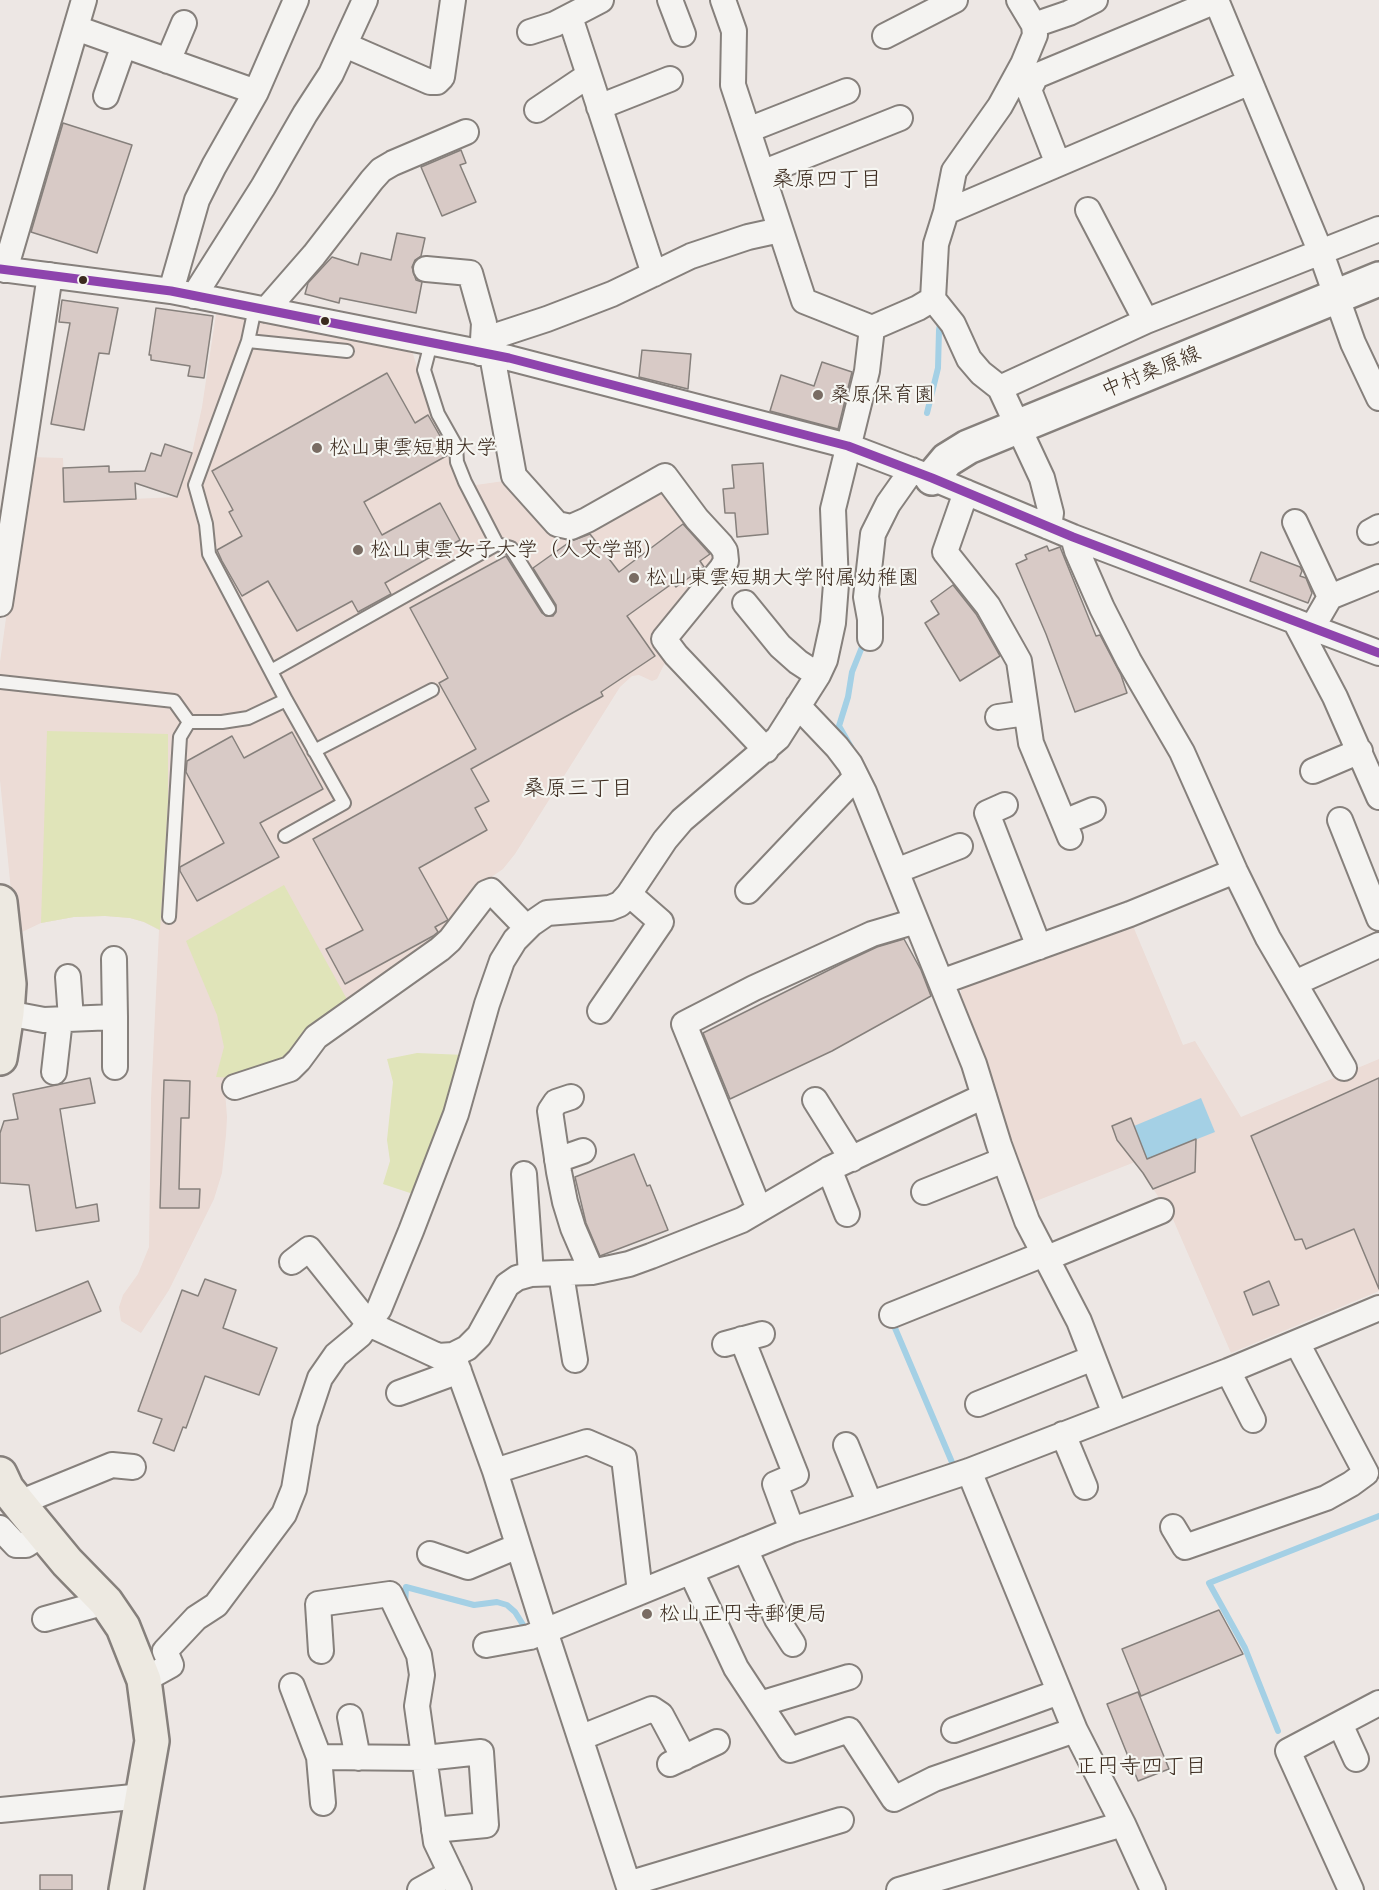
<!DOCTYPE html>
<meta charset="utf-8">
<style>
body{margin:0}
canvas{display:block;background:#ede7e4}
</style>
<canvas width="1379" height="1890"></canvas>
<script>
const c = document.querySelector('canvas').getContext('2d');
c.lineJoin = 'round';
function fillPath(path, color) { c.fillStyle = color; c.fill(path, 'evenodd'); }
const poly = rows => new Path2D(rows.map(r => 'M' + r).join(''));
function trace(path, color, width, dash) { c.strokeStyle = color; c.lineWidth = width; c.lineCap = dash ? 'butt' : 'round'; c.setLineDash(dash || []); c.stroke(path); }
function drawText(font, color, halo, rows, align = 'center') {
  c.font = font + ' Delius,"Klee One",sans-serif'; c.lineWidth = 4.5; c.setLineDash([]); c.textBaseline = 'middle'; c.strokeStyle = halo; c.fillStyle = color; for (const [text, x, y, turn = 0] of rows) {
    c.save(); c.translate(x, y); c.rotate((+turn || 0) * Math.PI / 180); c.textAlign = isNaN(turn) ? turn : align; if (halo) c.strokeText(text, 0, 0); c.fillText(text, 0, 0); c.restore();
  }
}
fillPath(poly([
 [216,314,412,351,431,409,452,448,450,462,462,487,511,480,553,526,665,482,719,553,657,679,652,681,639,675,632,676,620,687,515,854,503,869,480,885,445,936,232,1078,224,1078,227,1117,226,1135,222,1173,214,1199,169,1290,141,1333,121,1321,119,1307,123,1295,138,1274,149,1247,151,1099,159,930,144,922,130,918,105,916,74,917,41,923,22,932,15,931,0,780,0,662,28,457,63,458,65,502,177,497,192,453,202,407],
 [1133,926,1183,1045,1195,1041,1241,1117,1379,1059,1379,1291,1231,1353,1172,1217,1135,1162,1031,1203,993,1097,995,1086,961,995,961,988,962,985]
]), '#ecdcd6');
fillPath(poly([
 [47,731,168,734,168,801,160,930,144,922,130,918,105,916,74,917,41,923],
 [284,885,349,1003,290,1058,232,1078,216,1077,224,1047,217,1015,186,941],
 [417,1053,465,1055,419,1196,383,1184,390,1161,387,1140,393,1082,387,1059]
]), '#e0e4b9');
fillPath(poly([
 [1201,1098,1215,1132,1147,1159,1134,1126]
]), '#a4d0e5');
trace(poly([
 [927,413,938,368,939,330,941,319],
 [851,747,839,726,848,697,852,672,864,642],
 [892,1321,954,1467],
 [405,1606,406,1587,474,1605,497,1602,507,1605,515,1612,527,1631],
 [1278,1731,1245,1648,1209,1583,1379,1516]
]), '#a4d0e5', 6);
const building = poly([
 [63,123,132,145,97,253,31,232,63,123],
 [461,150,466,163,460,165,476,202,442,216,421,167,461,150],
 [397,233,425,238,421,256,415,260,412,267,416,280,422,282,416,313,340,298,339,303,305,294,308,283,332,257,358,265,361,253,391,260,397,233],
 [62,300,118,308,109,354,99,353,84,430,51,424,70,323,59,322,62,300],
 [156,308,213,316,204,378,188,376,190,366,151,360,151,355,149,355,156,308],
 [642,350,691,354,688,389,639,377,642,350],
 [822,362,852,372,838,429,770,411,781,375,814,386,822,362],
 [387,373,415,423,428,415,448,450,448,455,364,502,382,535,440,503,460,540,385,583,391,594,358,612,352,601,297,631,268,581,242,596,222,561,217,550,242,536,229,512,233,510,212,471,387,373],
 [165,444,192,453,177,497,135,483,136,499,64,502,63,468,109,466,109,472,145,471,151,453,161,456,165,444],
 [763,463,768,534,737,537,735,513,725,513,723,489,734,488,732,465,763,463],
 [683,524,710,554,700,561,704,567,676,587,673,583,627,616,655,656,601,692,603,696,471,769,489,801,475,808,487,830,419,868,448,920,435,927,438,932,433,936,345,984,326,949,363,930,313,839,476,749,439,683,448,678,410,608,506,556,542,613,546,616,553,616,556,612,556,605,533,568,571,541,590,534,619,572,683,524],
 [1047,546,1049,551,1060,547,1096,636,1100,635,1121,675,1127,693,1075,712,1046,634,1016,564,1027,559,1025,555,1047,546],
 [1261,552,1300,567,1302,571,1300,576,1306,578,1312,593,1308,603,1250,581,1261,552],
 [953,585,976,614,1000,656,960,681,925,623,939,614,931,601,953,585],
 [292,732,323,789,260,823,279,857,197,901,180,871,180,867,224,843,186,772,187,761,232,736,244,758,292,732],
 [904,939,921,970,931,996,832,1051,730,1099,703,1033,843,963,877,947,904,939],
 [90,1078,95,1103,60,1109,76,1208,97,1204,99,1221,36,1231,29,1185,0,1183,0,1133,4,1121,18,1119,13,1094,90,1078],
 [1379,1078,1379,1289,1354,1229,1306,1249,1302,1239,1295,1240,1251,1136,1379,1078],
 [164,1080,190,1081,189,1118,181,1118,179,1189,200,1189,199,1208,160,1208,164,1080],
 [1131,1118,1147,1159,1196,1139,1195,1172,1153,1189,1143,1173,1117,1140,1112,1126,1131,1118],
 [634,1154,647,1186,650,1185,668,1230,600,1256,586,1223,575,1177,634,1154],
 [205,1279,236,1290,223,1328,277,1348,259,1395,205,1376,186,1428,183,1427,174,1451,153,1443,162,1419,138,1411,182,1290,198,1296,205,1279],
 [88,1281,101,1311,0,1354,0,1318,88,1281],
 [1269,1281,1279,1305,1253,1315,1244,1292,1269,1281],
 [1219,1610,1243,1654,1141,1696,1122,1649,1219,1610],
 [1138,1692,1169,1769,1138,1781,1107,1704,1138,1692],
 [40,1875,72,1875,72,1890,40,1890,40,1875]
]);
fillPath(building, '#d8cac6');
trace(building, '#86807c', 1.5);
const lane = poly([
 [255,308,248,341,195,485,206,524,209,554,286,700,344,803,285,836],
 [248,341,347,351],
 [497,544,511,548,549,609],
 [271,671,497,544,465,482,457,462,456,446,438,414,424,370,431,343],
 [0,682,174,701,189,722,222,722,248,718,286,700],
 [314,751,432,690],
 [169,917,180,737,189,722]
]);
const street = poly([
 [670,0,683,34],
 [1216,0,1321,253,1353,343,1379,398],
 [570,17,654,274],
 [1034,25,1069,13,1095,0],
 [76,28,256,92],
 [530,32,555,24,601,0],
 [885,36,955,0],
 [345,45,430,82,437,82,442,77,453,0],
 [168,61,184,23],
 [106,96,124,45],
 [599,107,670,79],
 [537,110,589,75],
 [748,130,847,91],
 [1058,164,1029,90,1036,76,1216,1],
 [762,173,900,118],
 [1088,210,1146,321],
 [946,212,1248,83],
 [0,269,171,291,509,358,848,446,932,478,1073,537,1379,653],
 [426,269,470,273,484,323,483,340],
 [5,270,84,0],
 [171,291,197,200,214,166,256,92,296,0],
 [194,296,263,187,305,114,331,74,365,0],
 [933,299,953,324,969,359,981,373,1000,388,1042,478,1051,513,1049,527],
 [266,310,314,255,372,180,381,170,393,163,466,132],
 [872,328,918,308,933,299,936,244,946,212,954,171,1000,106,1023,64,1035,35,1034,25,1019,0],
 [480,353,483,340,547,319,612,294,691,256,748,237,780,230],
 [492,355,514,476,557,524,571,527,587,520,665,476,697,519,721,545,725,551,726,561,722,568,664,639,676,655,766,750],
 [1000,388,1146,321,1379,229],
 [966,492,945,552,988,606,1019,661,1031,743,1070,837],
 [1295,522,1330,597],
 [1370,532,1379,527],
 [1073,537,1077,551,1102,608,1129,661,1182,752,1235,871,1268,938,1344,1068],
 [745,603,780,646,798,662,818,675],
 [0,604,50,275],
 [1295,621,1335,697,1379,797],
 [1312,628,1330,597,1379,577],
 [870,638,870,619,866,597,873,534,888,504,912,470],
 [798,706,837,747,850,764,864,792,974,1064,999,1145,1027,1221,1079,1321,1115,1414],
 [998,717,1026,713],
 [1313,771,1360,751],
 [1005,805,987,813,1039,947],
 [1340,820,1379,918],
 [1064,822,1093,810],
 [896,871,960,846],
 [748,891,856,777],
 [114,959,115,1017],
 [68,977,71,1019],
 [941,982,1130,914,1235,871],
 [1295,983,1379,945],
 [600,1011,661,922,629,894],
 [7,1013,44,1020,115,1017,115,1067],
 [54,1072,60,1019],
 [235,1087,290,1069,299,1060,316,1037,440,949,450,940,486,893,491,891,527,928],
 [571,1097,556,1102,550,1111,559,1172,565,1202,573,1228,592,1272],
 [815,1100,852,1159],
 [557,1160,583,1151],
 [829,1169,847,1214],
 [524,1174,531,1274],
 [924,1192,1004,1160],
 [759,1209,684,1024,754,988,872,934,916,921],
 [1047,1258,1161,1211],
 [292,1262,309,1249,369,1324,438,1356,453,1355,467,1348,479,1336,507,1285,517,1278,531,1274,592,1272,629,1264,651,1256,742,1220,829,1169,984,1096],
 [561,1274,575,1360],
 [892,1315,1044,1254],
 [742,1339,796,1475,775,1484,792,1530],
 [725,1344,762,1334],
 [453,1355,495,1471,545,1631,630,1890],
 [1228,1371,1253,1420],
 [399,1393,459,1371],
 [978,1404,1093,1358],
 [1063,1434,1085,1487],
 [846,1445,870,1504],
 [495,1471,587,1442,624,1458,640,1592],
 [969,1471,1075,1730,1123,1824,1153,1890],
 [19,1503,112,1465,133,1467],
 [1173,1527,1185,1547,1326,1498,1351,1484,1366,1473,1297,1343],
 [0,1528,16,1545,26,1545,43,1534],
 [745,1549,777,1619,793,1644],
 [430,1554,468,1567,518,1546],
 [691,1572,736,1668,790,1750,849,1730,894,1799,934,1779,1075,1730],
 [45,1619,106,1602],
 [486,1645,530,1637,545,1631,792,1530,969,1471,1228,1371,1379,1308],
 [321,1651,318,1604,390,1594,419,1655,422,1675,417,1706,436,1842,459,1890],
 [144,1680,171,1665,165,1651,196,1618,216,1605,284,1514,294,1489,305,1423,320,1378,336,1355,360,1335,379,1309,411,1231,456,1114,487,1004,502,961,515,940,531,924,547,913,610,908,620,904,629,894,665,840,682,820,778,738,818,675,825,660,833,623,836,584,833,509,867,371,872,328,804,301,733,85,734,31,723,0],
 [292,1686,319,1757,323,1803],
 [760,1704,849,1677],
 [350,1717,358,1758],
 [1340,1724,1356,1759],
 [954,1730,1059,1692],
 [580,1738,652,1709,661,1715,684,1758],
 [319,1757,425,1758,481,1752,486,1825,434,1830],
 [670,1764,717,1742],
 [0,1810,143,1796],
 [628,1884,841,1820],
 [420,1890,451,1873],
 [899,1890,1123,1824],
 [1351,1890,1288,1751,1379,1703]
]);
const secondary = poly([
 [932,478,947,460,968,447,1379,279]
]);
const primary = poly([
 [0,902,9,984,7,1013,0,1058],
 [0,1474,7,1489,24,1510,67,1562,106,1602,123,1627,144,1680,152,1741,126,1890]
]);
trace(lane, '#86807c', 16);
trace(street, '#86807c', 28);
trace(secondary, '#86807c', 38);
trace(primary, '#86807c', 38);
trace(lane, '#f4f3f1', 12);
trace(street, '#f4f3f1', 24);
trace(secondary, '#f4f3f1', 33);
trace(primary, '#ede9e1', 33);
trace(poly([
 [0,269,171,291,509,358,848,446,932,478,1073,537,1379,653]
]), '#8e44ad', 9);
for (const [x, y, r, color] of [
 [83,280,5,"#3b2a1e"],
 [325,321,5,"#3b2a1e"],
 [818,395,6,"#796c63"],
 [317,448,6,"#796c63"],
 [358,550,6,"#796c63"],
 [634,578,6,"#796c63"],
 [647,1614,6,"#796c63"]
]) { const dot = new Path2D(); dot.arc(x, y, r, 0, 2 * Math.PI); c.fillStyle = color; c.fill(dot); trace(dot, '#f6f6f2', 2); }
drawText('21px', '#3b2a1e', '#f6f6f2', [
 ["中村桑原線",1151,372,-22]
]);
drawText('21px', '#3b2a1e', '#f6f6f2', [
 ["桑原保育園",830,395],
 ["松山東雲短期大学",329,448],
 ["松山東雲女子大学（人文学部）",370,550],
 ["松山東雲短期大学附属幼稚園",646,578],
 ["松山正円寺郵便局",659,1614]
], 'left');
drawText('22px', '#3b2a1e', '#f6f6f2', [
 ["桑原四丁目",827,180],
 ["桑原三丁目",578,789],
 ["正円寺四丁目",1141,1767]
]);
</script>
